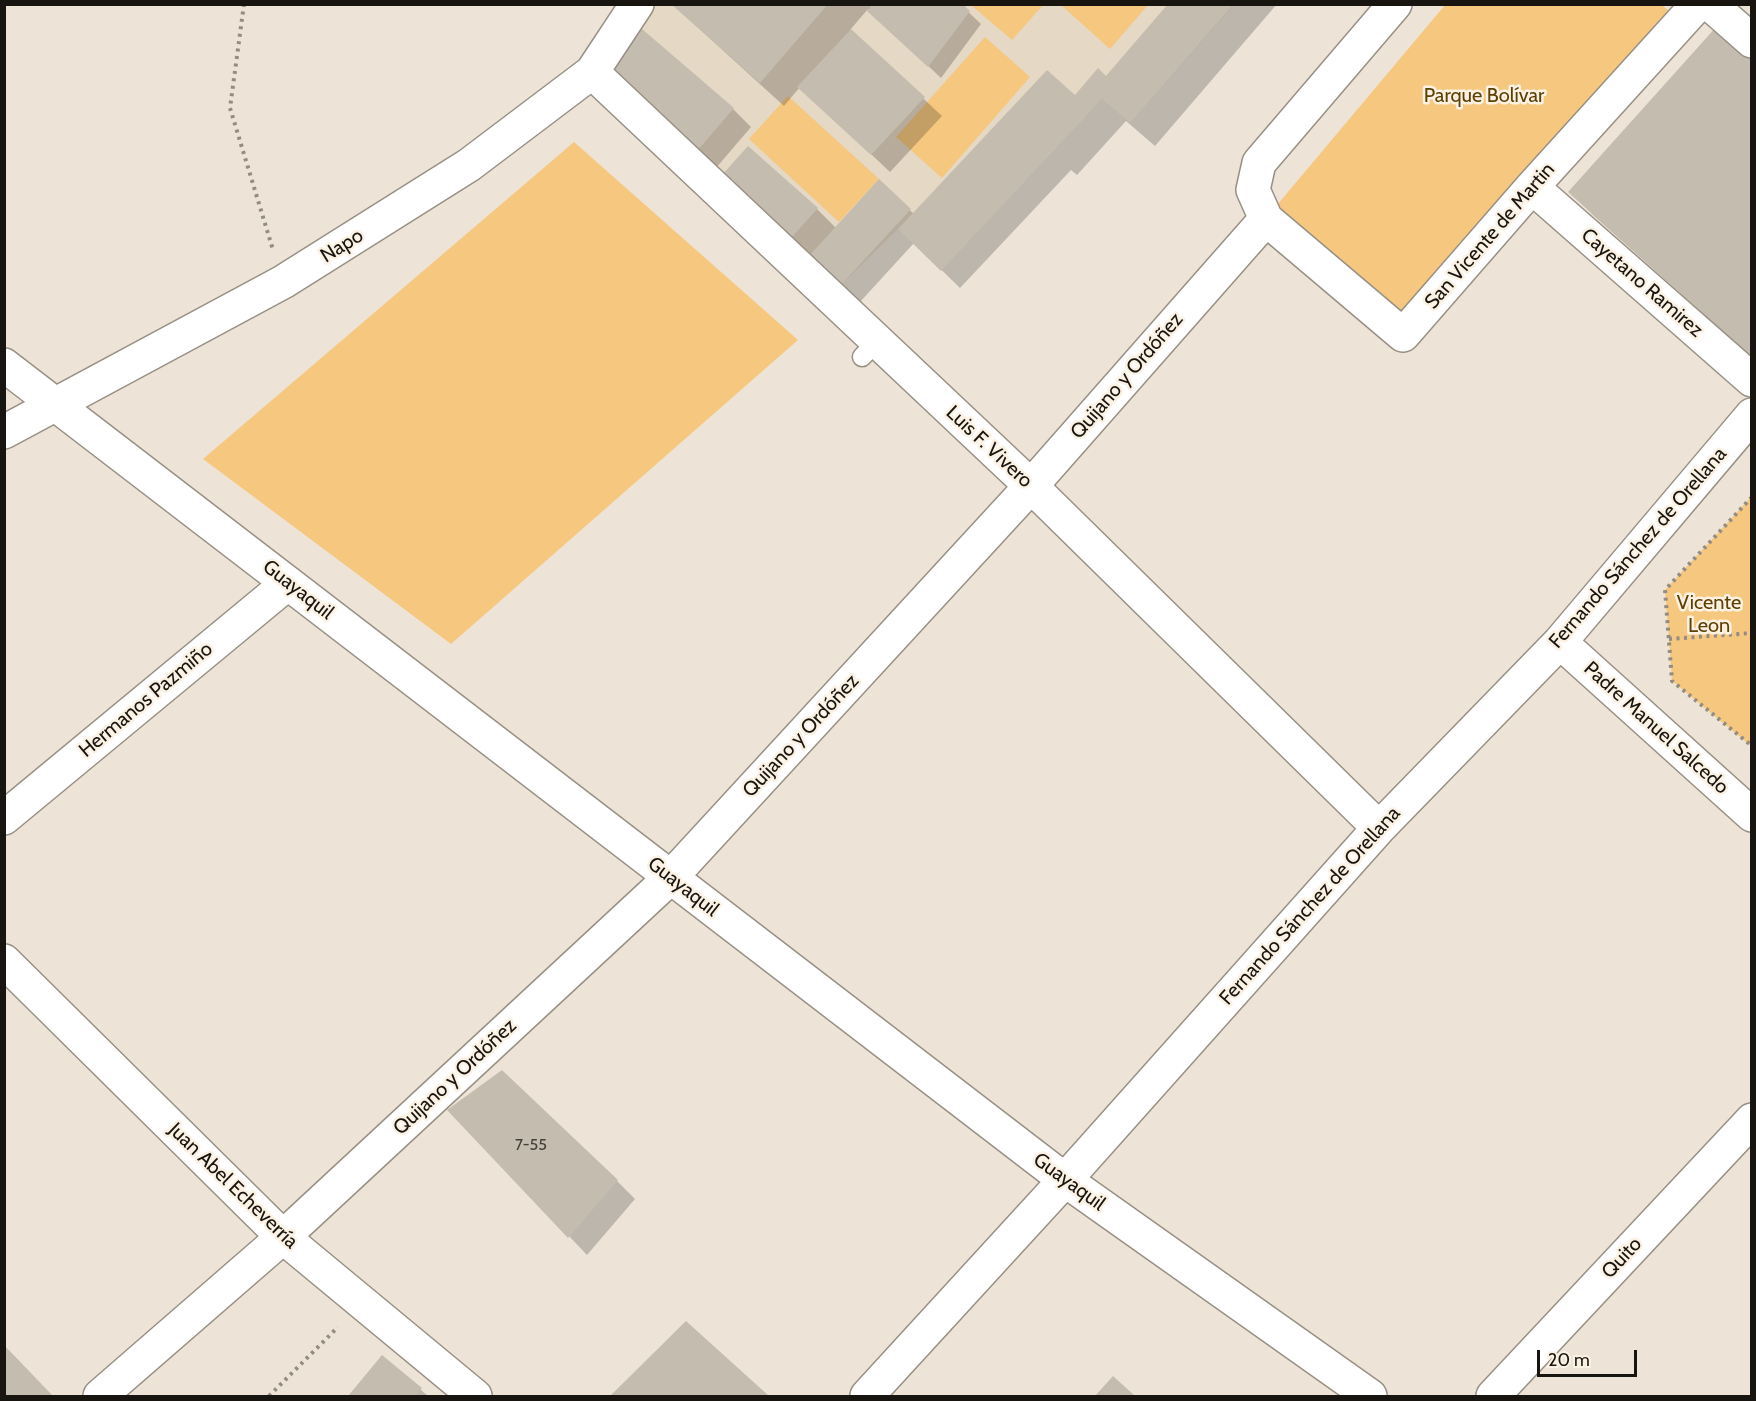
<!DOCTYPE html>
<meta charset="utf-8">
<style>
body{margin:0}
#map{position:relative;width:1756px;height:1401px;overflow:hidden;background:#ede4d7;font-family:Cabin,sans-serif}
canvas{display:block}
.frame{position:absolute;inset:0;border:6px solid #181511;pointer-events:none}
.scale{position:absolute;left:1537px;top:1350px;width:100px;height:27px;box-sizing:border-box;border:3px solid #181511;border-top:0;padding-left:8px;font-size:18px;line-height:21px;white-space:nowrap;color:#181511;-webkit-text-stroke:4px #fbf2e4;paint-order:stroke}
</style>
<div id="map">
<canvas width="1756" height="1401"></canvas>
<div class="frame"></div>
<div class="scale">20 m</div>
</div>
<script>
const c = document.querySelector('canvas').getContext('2d');
c.lineJoin = 'round';
function fillPath(path, color) { c.fillStyle = color; c.fill(path, 'evenodd'); }
const poly = rows => new Path2D(rows.map(r => 'M' + r).join(''));
function trace(path, color, width, dash) { c.strokeStyle = color; c.lineWidth = width; c.lineCap = dash ? 'butt' : 'round'; c.setLineDash(dash || []); c.stroke(path); }
function drawText(font, color, halo, rows, align = 'center') {
  c.font = font + ' Cabin,sans-serif'; c.lineWidth = 5; c.setLineDash([]); c.textBaseline = 'middle'; c.strokeStyle = halo; c.fillStyle = color; for (const [text, x, y, turn = 0] of rows) {
    c.save(); c.translate(x, y); c.rotate((+turn || 0) * Math.PI / 180); c.textAlign = isNaN(turn) ? turn : align; if (halo) c.strokeText(text, 0, 0); c.fillText(text, 0, 0); c.restore();
  }
}
fillPath(poly([
 [655,5,1234,5,1130,123,1102,99,941,271,898,229,841,285,610,71,642,29]
]), '#e5d8c4');
fillPath(poly([
 [971,5,1043,5,1012,40],
 [1061,5,1061,4,1148,5,1110,49],
 [1445,5,1662,5,1677,18,1401,316,1277,205],
 [985,37,1030,77,942,178,896,137],
 [788,96,879,179,839,222,749,139],
 [574,142,798,340,451,644,203,459],
 [1751,497,1751,746,1672,681,1665,590]
]), '#f6c77f');
fillPath(poly([
 [672,4,967,4,964,8,981,24,941,78,868,9,850,30,942,116,890,172,800,87,784,106],
 [1170,4,1277,4,1155,146,1126,121,1077,175,1071,170,960,288,914,243,860,302,829,274,812,255,742,193,817,209,836,228,879,182,914,214,1074,97,1106,78],
 [1752,59,1752,357,1594,216,1570,192],
 [630,89,733,109,751,127,716,168],
 [449,1110,617,1181,635,1199,587,1255],
 [686,1323,767,1396,612,1396],
 [4,1347,20,1363,52,1396,4,1396],
 [382,1357,421,1390,428,1396,350,1396]
]), '#0003');
fillPath(poly([
 [671,4,828,4,760,83],
 [873,4,962,4,970,11,928,67,867,11],
 [1168,4,1234,4,1130,123,1102,99,941,271,898,229,1047,70,1075,95,1098,68,1106,76],
 [1717,26,1752,57,1752,357,1568,192],
 [642,29,734,108,697,151,610,71],
 [851,29,925,97,871,155,797,87],
 [748,146,818,208,792,237,722,175],
 [879,179,911,209,841,285,809,256],
 [502,1070,618,1180,568,1238,447,1110],
 [686,1321,769,1396,610,1396],
 [4,1345,53,1396,4,1396],
 [382,1355,422,1388,415,1396,348,1396],
 [1113,1376,1135,1396,1095,1396]
]), '#c5bcb0');
const lane = poly([
 [862,357,877,341]
]);
const street = poly([
 [1395,4,1259,163,1253,190,1266,219,1403,335,1532,187,1698,4],
 [1710,4,1752,41],
 [592,72,1031,486,1379,828],
 [1532,187,1752,380],
 [4,365,1065,1180,1370,1396],
 [4,432,283,282,469,165,592,72,637,4],
 [1560,642,1752,815],
 [4,818,288,583],
 [4,961,283,1237,475,1396],
 [100,1396,283,1237,671,877,1031,486,1266,219],
 [867,1396,1065,1180,1379,828,1560,642,1752,415],
 [1493,1396,1752,1120]
]);
trace(lane, '#989084', 21);
trace(street, '#989084', 36);
trace(poly([
 [244,4,230,108,273,250],
 [1752,497,1665,590,1672,681,1752,746],
 [1669,639,1752,633],
 [269,1396,338,1327]
]), '#928c83', 4, [3, 4.5]);
trace(lane, '#fff', 18);
trace(street, '#fff', 33);
drawText('16px', '#433f39', null, [
 ["7-55",531,1145]
]);
drawText('20px', '#5f4002', '#fbf2e4', [
 ["Parque Bolívar",1484,96],
 ["Vicente",1709,603],
 ["Leon",1709,626]
]);
drawText('20px', '#181511', '#fbf2e4', [
 ["San Vicente de Martin",1490,236,-49],
 ["Napo",342,246,-32],
 ["Cayetano Ramirez",1642,283,41],
 ["Quijano y Ordóñez",1127,376,-49],
 ["Luis F. Vivero",989,447,43],
 ["Fernando Sánchez de Orellana",1638,548,-49],
 ["Guayaquil",298,590,38],
 ["Hermanos Pazmiño",146,700,-40],
 ["Padre Manuel Salcedo",1656,728,42],
 ["Quijano y Ordóñez",801,736,-47],
 ["Guayaquil",683,887,38],
 ["Fernando Sánchez de Orellana",1310,906,-48],
 ["Quijano y Ordóñez",455,1077,-43],
 ["Guayaquil",1069,1182,36],
 ["Juan Abel Echeverría",233,1186,44],
 ["Quito",1622,1258,-47]
]);
</script>
